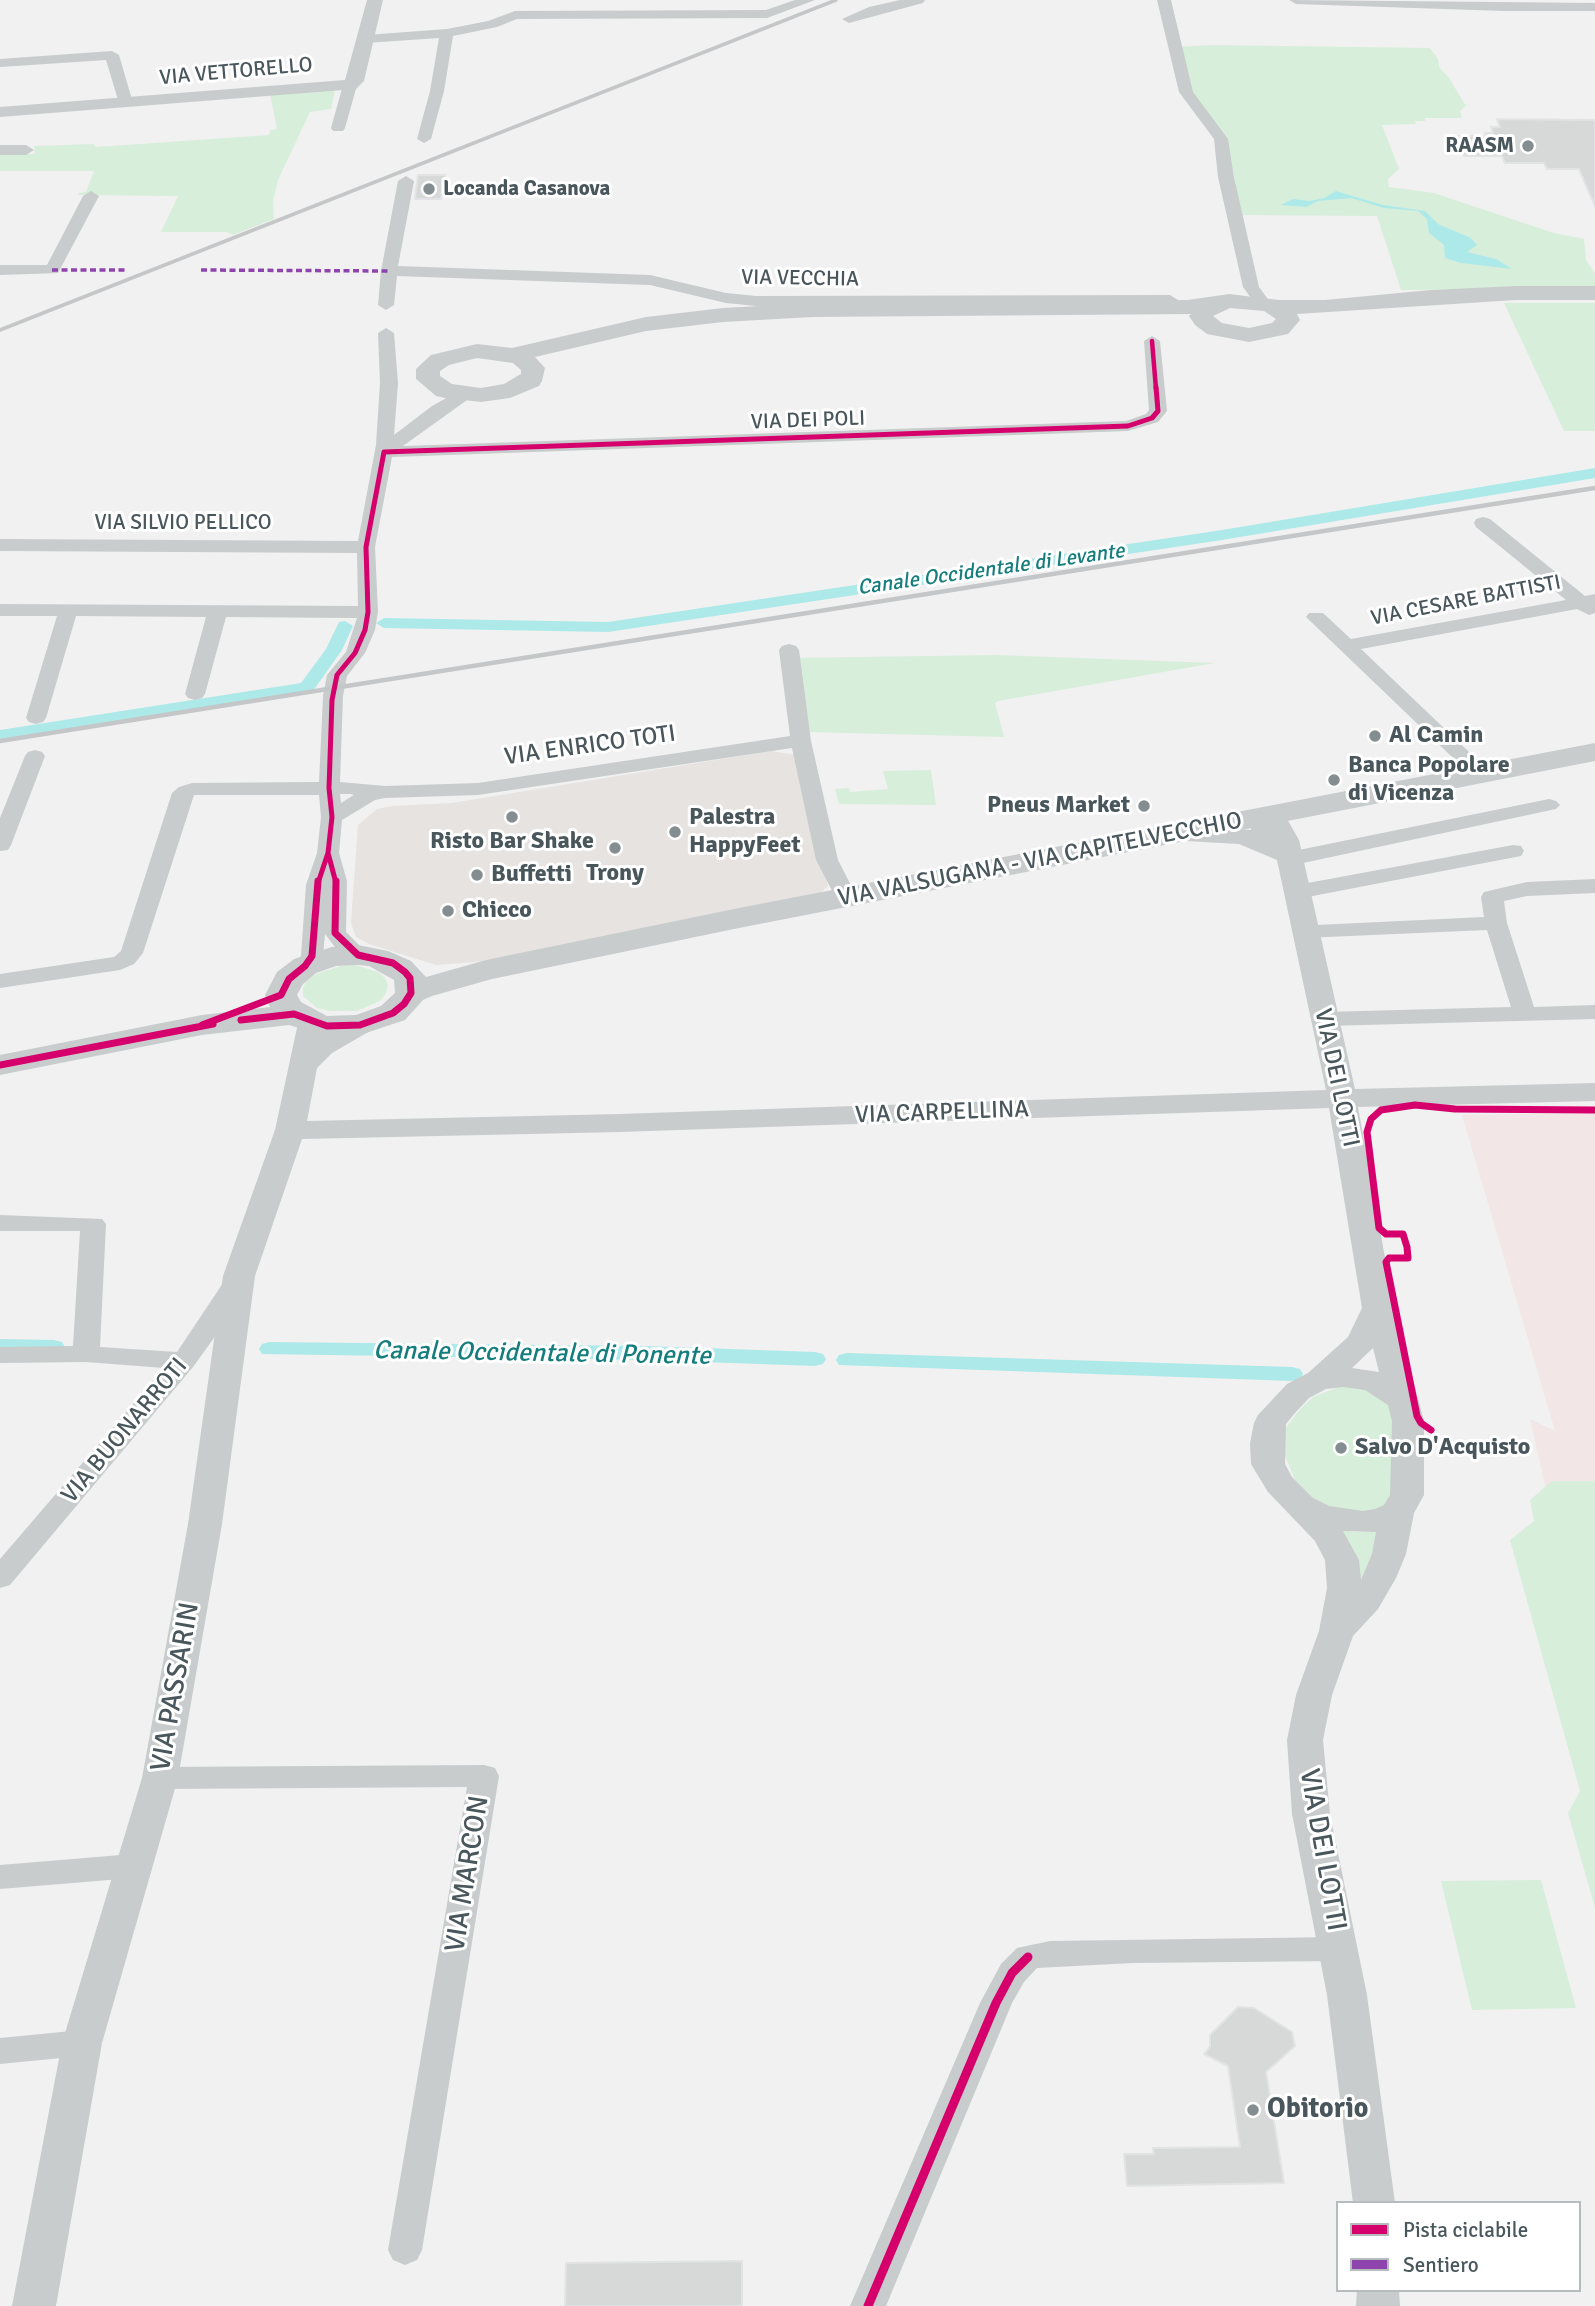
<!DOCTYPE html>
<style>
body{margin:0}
#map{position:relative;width:1595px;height:2306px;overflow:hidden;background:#f1f1f1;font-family:Signika,sans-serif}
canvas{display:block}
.legend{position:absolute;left:1336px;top:2201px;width:245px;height:91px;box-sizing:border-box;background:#fff;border:2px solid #b6bcbe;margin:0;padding:9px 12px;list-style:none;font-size:21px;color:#49575c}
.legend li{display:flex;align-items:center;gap:14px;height:35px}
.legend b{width:35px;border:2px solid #b6bcbe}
</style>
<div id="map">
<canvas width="1595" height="2306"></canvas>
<ul class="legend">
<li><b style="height:9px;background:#d6006c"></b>Pista ciclabile</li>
<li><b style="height:9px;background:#8e44ad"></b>Sentiero</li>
</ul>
</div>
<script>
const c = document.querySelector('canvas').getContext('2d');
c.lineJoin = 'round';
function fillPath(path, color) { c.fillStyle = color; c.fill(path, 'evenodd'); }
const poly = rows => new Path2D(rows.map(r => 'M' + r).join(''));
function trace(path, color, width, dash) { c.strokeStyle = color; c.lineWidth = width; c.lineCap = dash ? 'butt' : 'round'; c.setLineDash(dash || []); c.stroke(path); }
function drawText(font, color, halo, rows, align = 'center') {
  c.font = font + ' Signika,sans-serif'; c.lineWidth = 6; c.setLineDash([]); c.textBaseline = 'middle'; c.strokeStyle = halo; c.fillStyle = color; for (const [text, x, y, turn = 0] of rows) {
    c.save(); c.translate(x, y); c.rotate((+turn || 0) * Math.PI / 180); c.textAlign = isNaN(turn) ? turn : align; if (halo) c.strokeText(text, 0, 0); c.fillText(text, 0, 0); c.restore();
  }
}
fillPath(poly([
 [771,751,796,755,828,886,819,894,602,940,475,962,436,965,369,944,356,937,351,923,358,825,377,809,393,806,452,803]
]), '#e6e3e0');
fillPath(poly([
 [1595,1113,1595,1601,1561,1557,1530,1419,1555,1431,1462,1115]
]), '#f2e6e7');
fillPath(poly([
 [1210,45,1430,48,1438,59,1439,67,1449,78,1466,106,1460,111,1462,118,1425,118,1425,121,1415,121,1416,124,1382,125,1399,169,1388,179,1389,187,1434,193,1554,233,1584,239,1586,260,1595,274,1595,288,1401,290,1377,216,1240,215,1233,168,1228,167,1223,145,1201,115,1175,47],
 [335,90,331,109,310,112,278,180,273,201,274,219,233,235,226,232,161,232,178,196,79,195,78,193,86,192,94,171,0,171,0,154,35,154,34,146,94,144,96,147,269,135,270,130,277,129,270,94],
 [1504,303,1595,303,1595,431,1564,431],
 [997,655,1215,663,998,701,995,703,1004,737,807,732,787,658],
 [931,770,936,805,839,804,835,789,849,788,850,792,888,789,883,771],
 [355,965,378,972,385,978,388,985,386,993,380,1001,357,1011,329,1011,317,1008,303,996,303,988,307,980,316,974,341,966],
 [1341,1386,1367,1389,1395,1410,1393,1490,1385,1505,1368,1513,1344,1513,1318,1503,1295,1480,1283,1451,1285,1429,1300,1409,1313,1397],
 [1552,1481,1595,1481,1595,1908,1568,1813,1580,1791,1510,1540,1534,1521,1530,1500],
 [1334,1528,1354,1532,1381,1531,1362,1586],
 [1541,1880,1576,2008,1472,2010,1441,1881]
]), '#d7eedb');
fillPath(poly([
 [1336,191,1383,205,1425,211,1438,224,1471,238,1477,245,1467,252,1496,259,1512,269,1461,263,1445,258,1444,245,1429,233,1427,219,1418,211,1384,208,1351,198,1318,201,1306,207,1281,205,1293,199,1310,201,1324,198]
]), '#aee9e9');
fillPath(poly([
 [1595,468,1595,478,1222,540,608,632,384,628,376,623,384,618,608,622,1222,530,1595,468],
 [345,621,353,626,342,650,313,691,0,740,0,730,301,683,326,649,339,622,345,621],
 [0,1339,54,1340,62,1342,65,1347,62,1352,54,1354,0,1353,0,1339],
 [270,1342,645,1346,815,1352,823,1354,826,1359,823,1364,815,1366,645,1360,262,1354,259,1349,262,1344,270,1342],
 [847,1353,1292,1367,1300,1369,1303,1374,1300,1379,1292,1381,839,1365,836,1360,839,1355,847,1353]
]), '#aee9e9');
const building = poly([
 [1497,119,1595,120,1595,206,1579,169,1547,169,1544,163,1505,163,1502,156,1464,156,1457,136,1487,136,1485,133,1493,133,1491,127,1500,127,1497,119],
 [418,175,445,175,441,199,415,199,418,175],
 [1238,2007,1254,2008,1292,2032,1295,2046,1266,2072,1284,2183,1127,2186,1124,2154,1154,2154,1153,2148,1240,2147,1228,2066,1204,2054,1210,2047,1210,2035,1238,2007],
 [742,2261,742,2306,565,2306,566,2263,742,2261]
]);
fillPath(building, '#d7d9d9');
trace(building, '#e2e3e4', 2);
fillPath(poly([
 [795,0,815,0,767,18,517,19,497,27,453,36,444,91,431,139,424,143,417,139,430,91,439,38,366,43,359,39,366,35,447,29,488,21,515,11,766,10,795,0],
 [900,0,925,0,923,3,849,23,842,19,869,7,900,0],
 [1157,0,1171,0,1193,92,1228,139,1234,177,1259,287,1270,302,1268,305,1256,305,1243,287,1218,177,1214,139,1179,92,1157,0],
 [1289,0,1595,3,1595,11,1504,11,1296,4,1289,0],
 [112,51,119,55,133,103,131,106,126,107,119,103,106,60,0,67,0,59,112,51],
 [350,81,357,85,345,128,343,131,333,131,331,128,343,85,350,81],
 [0,145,26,145,34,150,26,155,0,155,0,145],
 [406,176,414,181,398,266,650,275,726,293,756,296,1170,295,1178,300,1170,305,756,306,726,303,650,285,397,276,394,305,386,310,378,305,381,271,398,181,406,176],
 [91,191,99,196,58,273,0,275,0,265,47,265,83,196,91,191],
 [386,328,394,333,398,383,394,435,432,406,459,391,471,391,474,395,403,446,1126,421,1146,414,1149,410,1144,341,1152,336,1160,341,1167,411,1158,422,1128,431,392,457,375,547,378,612,375,630,365,653,347,676,343,696,340,782,385,786,478,783,790,736,779,650,782,646,789,644,796,646,799,650,811,741,838,860,857,897,854,902,838,902,816,860,792,748,478,795,385,798,375,800,342,820,339,853,347,881,346,932,369,955,366,960,358,962,350,960,338,951,325,934,323,956,313,971,305,973,297,971,294,966,301,956,306,885,317,853,321,817,319,795,194,795,143,953,134,964,120,970,0,988,0,974,114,957,121,951,172,793,179,787,192,783,319,782,323,696,327,675,346,652,357,618,226,617,205,694,202,698,195,700,188,698,185,694,206,617,76,616,46,718,43,722,36,724,29,722,26,718,57,616,0,616,0,604,358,606,357,553,0,551,0,539,358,541,376,445,380,383,378,333,386,328],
 [340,794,351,794,354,795,341,803,340,794],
 [1483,517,1490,519,1585,596,1595,594,1595,613,1589,615,1577,609,1361,649,1488,770,1491,774,1488,778,1481,780,1474,778,1306,617,1309,613,1323,613,1351,639,1566,600,1476,527,1474,523,1476,519,1483,517],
 [35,750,42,752,45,756,11,845,8,850,0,851,0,818,25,756,28,752,35,750],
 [1549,799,1556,801,1560,805,1556,809,1289,866,1281,864,1278,859,1281,854,1289,852,1549,799],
 [1513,845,1521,846,1524,851,1521,856,1297,899,1289,897,1286,892,1289,887,1297,885,1513,845],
 [1595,879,1595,893,1527,896,1504,901,1507,923,1534,1007,1595,1005,1595,1019,1324,1026,1316,1024,1312,1019,1316,1014,1324,1012,1511,1007,1487,930,1304,938,1296,936,1293,931,1296,926,1484,917,1481,897,1484,892,1527,882,1595,879],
 [0,1215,102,1219,106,1224,100,1347,177,1352,225,1280,234,1278,243,1280,247,1286,229,1317,193,1367,10,1585,0,1588,0,1559,164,1368,86,1362,0,1363,0,1347,73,1346,80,1231,0,1231,0,1215],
 [484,1765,495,1768,499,1776,422,2250,417,2260,405,2265,393,2260,388,2250,467,1787,160,1789,149,1786,145,1778,149,1770,160,1767,484,1765],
 [133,1854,144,1858,149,1866,144,1874,133,1878,0,1889,0,1865,133,1854],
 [1339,1937,1350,1940,1355,1949,1350,1958,1339,1961,1133,1963,1037,1968,1024,1982,1012,2003,886,2306,850,2306,980,2003,1001,1964,1017,1948,1050,1941,1339,1937],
 [82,2030,94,2034,98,2043,94,2052,82,2056,0,2064,0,2038,82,2030]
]), '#c8cccc');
fillPath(poly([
 [367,0,383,0,364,81,356,89,0,117,0,107,345,80,367,0],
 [1262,809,1287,819,1299,840,1355,1089,1595,1083,1595,1101,1358,1107,1394,1308,1424,1421,1424,1495,1414,1513,1406,1554,1396,1578,1378,1609,1353,1636,1332,1695,1323,1740,1330,1814,1367,1995,1395,2203,1353,2203,1327,1995,1292,1814,1287,1740,1296,1695,1319,1631,1327,1588,1325,1560,1315,1541,1268,1492,1251,1464,1250,1443,1254,1423,1258,1415,1287,1384,1308,1373,1348,1337,1362,1308,1329,1108,620,1132,302,1139,255,1276,222,1524,178,1778,102,2043,56,2306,12,2306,62,2043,142,1778,188,1524,223,1276,275,1130,298,1023,302,1017,312,1015,322,1017,326,1023,324,1034,350,1019,360,1017,370,1019,374,1025,370,1031,332,1053,317,1068,307,1121,620,1114,1326,1090,1277,860,1239,844,1186,841,1177,839,1173,833,1177,827,1186,825,1251,830,1249,817,1253,812,1262,809],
 [1373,1348,1379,1372,1352,1368,1372,1349,1373,1348],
 [1343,1387,1365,1390,1388,1405,1392,1421,1390,1495,1384,1505,1375,1509,1363,1511,1329,1506,1313,1498,1292,1477,1285,1464,1286,1424,1295,1413,1309,1398,1326,1389,1343,1387],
 [1343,1531,1376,1532,1372,1554,1361,1580,1359,1560,1343,1531],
 [1357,2290,1399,2290,1400,2306,1356,2306,1357,2290]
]), '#c8cccc');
fillPath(poly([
 [1516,286,1595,286,1595,300,1516,300,1297,314,1300,320,1288,334,1249,342,1207,334,1195,325,1189,316,1191,314,813,317,723,322,646,331,535,357,545,368,542,381,539,386,510,398,481,402,445,398,436,396,416,379,416,369,431,355,477,344,512,348,646,317,723,308,813,303,1188,300,1229,294,1279,300,1325,300,1431,290,1516,286],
 [1230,308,1264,311,1276,319,1272,323,1249,328,1222,323,1213,316,1230,308],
 [477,358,513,363,521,370,521,374,504,384,481,388,452,384,440,376,440,371,449,365,477,358],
 [1595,743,1595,761,739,928,492,979,432,996,423,1000,405,1020,360,1035,327,1036,289,1025,202,1035,0,1075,0,1055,202,1015,270,1007,265,995,277,972,294,959,332,947,358,945,388,951,411,961,426,977,486,960,739,908,1595,743],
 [358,965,369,966,394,980,395,993,381,1006,356,1015,327,1016,301,1002,297,995,303,984,316,973,336,966,358,965]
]), '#c9cccd');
trace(poly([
 [0,330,836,0]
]), '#c4c6c7', 3.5);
trace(poly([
 [0,741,1595,488]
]), '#c4c6c7', 4.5);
trace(poly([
 [52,270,126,270],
 [201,270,389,271]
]), '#8e44ad', 3.5, [6, 3.5]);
trace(poly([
 [1152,341,1156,389]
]), '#d6006c', 4.5);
trace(poly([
 [328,853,336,883],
 [318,883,328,853,332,817,329,788,332,700,337,675,355,653,365,630,368,612,366,547,384,452,1128,426,1152,418,1158,411,1156,387]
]), '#d6006c', 5);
trace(poly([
 [241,1020,294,1014,327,1026,360,1025,393,1013,404,1004,411,993,410,978,405,972,393,963,358,955,335,933,336,881],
 [202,1025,281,995,289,979,305,966,312,956,318,881],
 [0,1065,213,1024],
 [1431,1430,1421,1423,1417,1416,1386,1262,1389,1258,1408,1258,1407,1247,1403,1234,1386,1234,1379,1228,1367,1132,1371,1119,1381,1110,1415,1105,1455,1109,1595,1110]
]), '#d6006c', 7);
trace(poly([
 [868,2306,996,2003,1012,1973,1028,1957]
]), '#d6006c', 9);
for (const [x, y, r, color] of [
 [1528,146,7,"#848d90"],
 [429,189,7,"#848d90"],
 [1375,736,7,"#848d90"],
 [1334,780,7,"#848d90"],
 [1144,806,7,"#848d90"],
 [512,817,7,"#848d90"],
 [675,832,7,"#848d90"],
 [615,848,7,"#848d90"],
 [477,875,7,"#848d90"],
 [448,911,7,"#848d90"],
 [1341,1448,7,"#848d90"],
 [1253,2110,7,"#848d90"]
]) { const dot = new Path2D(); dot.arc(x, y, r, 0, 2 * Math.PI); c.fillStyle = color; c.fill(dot); trace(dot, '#fff', 2.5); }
drawText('21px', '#49575c', '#fff', [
 ["VIA VETTORELLO",236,72,-5],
 ["VIA VECCHIA",800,279,1],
 ["VIA DEI POLI",808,421,-2],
 ["VIA SILVIO PELLICO",183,523],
 ["VIA CESARE BATTISTI",1466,601,-11]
]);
drawText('bold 21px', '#49575c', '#fff', [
 ["RAASM",1514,146],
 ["Locanda Casanova",443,189,"left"]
], 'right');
drawText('italic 21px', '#167d7d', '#fff', [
 ["Canale Occidentale di Levante",991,570,-8]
]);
drawText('bold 24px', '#49575c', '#fff', [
 ["Al Camin",1389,736],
 ["Banca Popolare",1348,766],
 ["di Vicenza",1348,794],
 ["Pneus Market",1130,806,"right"],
 ["Palestra",689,818],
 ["HappyFeet",689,846],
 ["Risto Bar Shake",512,842,"center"],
 ["Trony",615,874,"center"],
 ["Buffetti",491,875],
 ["Chicco",462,911],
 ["Salvo D'Acquisto",1355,1448]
], 'left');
drawText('24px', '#49575c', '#fff', [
 ["VIA ENRICO TOTI",590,746,-8],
 ["VIA VALSUGANA - VIA CAPITELVECCHIO",1040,860,-11],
 ["VIA DEI LOTTI",1336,1078,78],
 ["VIA CARPELLINA",942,1113,-2],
 ["VIA BUONARROTI",125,1431,-50]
]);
drawText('italic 26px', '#167d7d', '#fff', [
 ["Canale Occidentale di Ponente",542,1354,1]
]);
drawText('28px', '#49575c', '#fff', [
 ["VIA PASSARIN",176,1687,-80],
 ["VIA DEI LOTTI",1322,1850,80],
 ["VIA MARCON",468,1874,-81]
]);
drawText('bold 28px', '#49575c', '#fff', [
 ["Obitorio",1267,2110]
], 'left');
</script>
